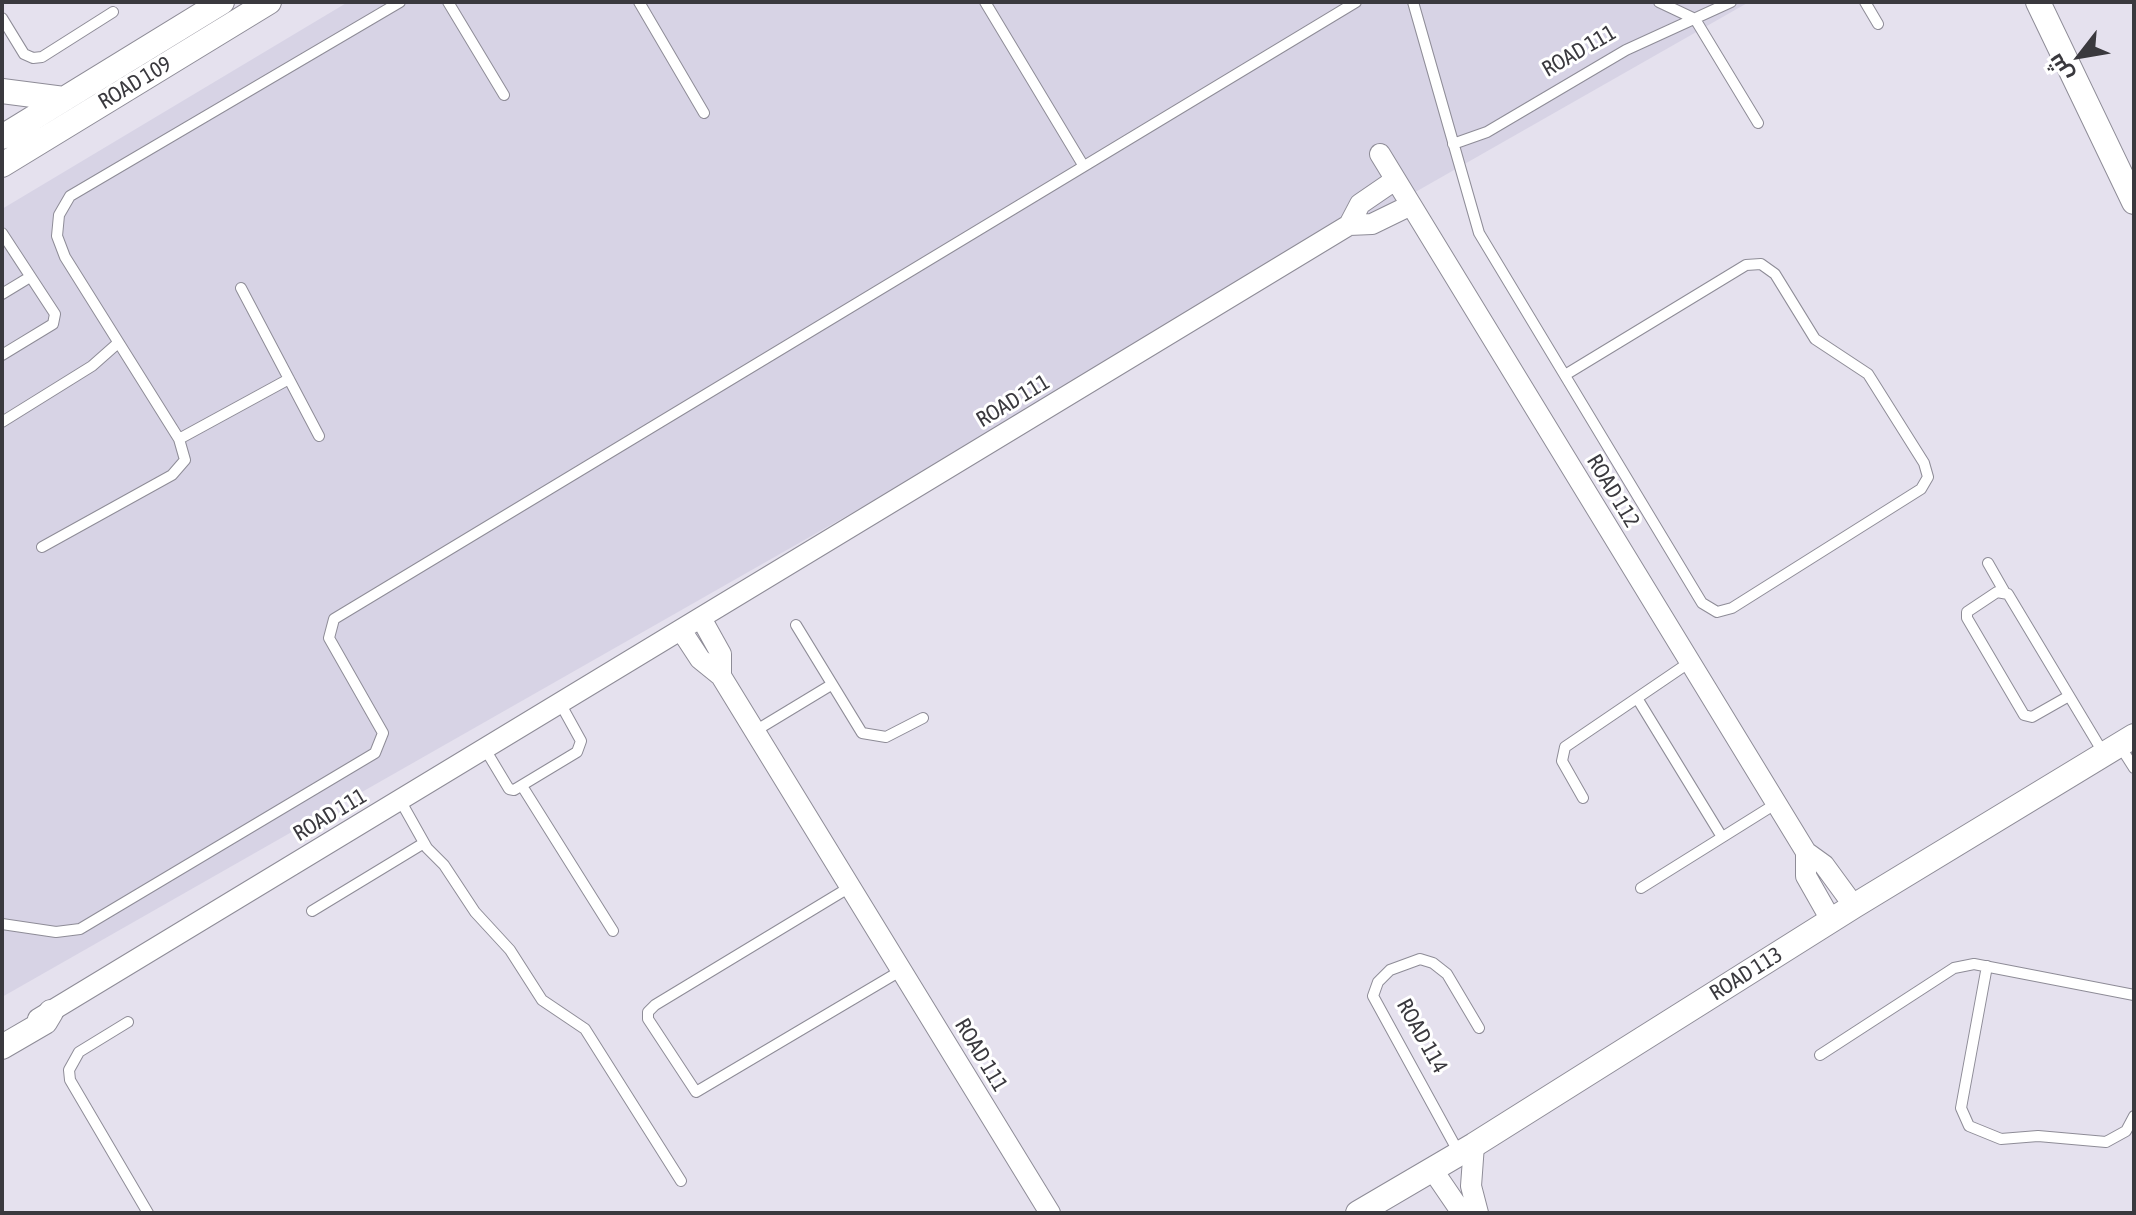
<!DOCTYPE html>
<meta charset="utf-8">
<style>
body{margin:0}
#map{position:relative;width:2136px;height:1215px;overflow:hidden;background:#e5e1ee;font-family:"Asap Condensed",Cairo,sans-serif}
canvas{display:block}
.frame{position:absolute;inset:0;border:4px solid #3a393e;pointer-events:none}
.north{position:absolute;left:2040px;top:16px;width:80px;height:80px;-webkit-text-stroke:6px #fff;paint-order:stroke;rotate:239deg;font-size:22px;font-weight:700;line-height:32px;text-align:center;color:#3a393e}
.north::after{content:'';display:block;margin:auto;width:28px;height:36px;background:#3a393e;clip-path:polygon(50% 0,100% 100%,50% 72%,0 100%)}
</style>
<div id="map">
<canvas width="2136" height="1215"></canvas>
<div class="frame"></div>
<div class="north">ش</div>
</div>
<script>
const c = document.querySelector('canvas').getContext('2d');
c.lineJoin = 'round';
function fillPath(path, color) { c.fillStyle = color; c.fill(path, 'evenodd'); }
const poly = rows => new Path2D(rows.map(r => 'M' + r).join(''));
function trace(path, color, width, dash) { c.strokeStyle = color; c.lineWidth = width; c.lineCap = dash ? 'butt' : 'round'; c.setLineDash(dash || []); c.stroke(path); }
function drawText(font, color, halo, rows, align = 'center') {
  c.font = font + ' "Asap Condensed",sans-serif'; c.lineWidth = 6; c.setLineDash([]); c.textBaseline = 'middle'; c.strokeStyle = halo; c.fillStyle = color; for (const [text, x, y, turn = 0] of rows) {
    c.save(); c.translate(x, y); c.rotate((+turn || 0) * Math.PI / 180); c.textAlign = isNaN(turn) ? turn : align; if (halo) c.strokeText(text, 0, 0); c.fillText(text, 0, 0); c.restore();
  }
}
fillPath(poly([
 [348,2,1749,2,2,997,2,209]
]), '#d7d3e5');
const service = poly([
 [448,2,504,95],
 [639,2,704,113],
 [985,2,1083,165],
 [1413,2,1479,233,1702,603,1717,612,1732,608,1921,489,1928,477,1924,463,1868,374,1815,339,1775,274,1761,264,1746,265,1565,375],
 [1659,2,1695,19,1758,123],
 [1865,2,1878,24],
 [2,18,24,54,33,58,42,57,113,12],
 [1453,144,1487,132,1626,50,1731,2],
 [2,233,55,314,53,324,2,355],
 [241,288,319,436],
 [2,294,30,277],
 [2,422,92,366,118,343],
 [179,439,289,379],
 [42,547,172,475,185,460,179,439,65,257,57,236,59,215,70,196,400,2],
 [1988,563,2004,591],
 [796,625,862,733,886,737,923,718],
 [2069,696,2032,717,2024,715,1967,618,1967,612,1997,592,2008,594,2104,754],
 [1637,698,1722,837],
 [755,731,831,685],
 [2120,746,2134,768],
 [485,749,509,789,514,790,577,752,581,741,560,703],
 [522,786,613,931],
 [1583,798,1562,761,1565,747,1690,662],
 [400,800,427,848,444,865,475,912,510,950,542,1000,585,1029,681,1181],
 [850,887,655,1005,648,1012,648,1019,696,1092,902,970],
 [1641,888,1777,803],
 [312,911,424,843],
 [2,924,56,932,80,929,375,753,383,733,329,638,334,619,1356,2],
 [1987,966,1961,1108,1969,1126,2001,1139,2038,1136,2106,1142,2126,1131,2134,1116],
 [128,1022,79,1052,69,1070,70,1080,148,1213],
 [1820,1055,1954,968,1974,964,2134,995],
 [1459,1153,1373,996,1378,982,1390,970,1420,959,1433,963,1447,974,1479,1028]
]);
const minor = poly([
 [1380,154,1806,852,1824,865,1854,906],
 [1349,225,1360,204,1395,180],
 [701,618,721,654,721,676],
 [681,630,700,659,721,676,1050,1213],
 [1806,852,1806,876,1831,920],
 [38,1019,1349,225,1372,224,1411,205],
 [1474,1145,1471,1186,1478,1213],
 [1432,1169,1462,1213]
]);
const tertiary = poly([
 [2038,2,2134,202],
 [2,91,64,99],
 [2,137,222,2],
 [2,165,269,2],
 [2,1047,45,1022,51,1012],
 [1358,1213,1474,1145,1854,906,2134,736]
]);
trace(service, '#8e8c97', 12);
trace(minor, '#8e8c97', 22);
trace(tertiary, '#8e8c97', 26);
trace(service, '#fff', 10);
trace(minor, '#fff', 20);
trace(tertiary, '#fff', 24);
drawText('22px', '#3a393e', '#fff', [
 ["ROAD 111",1579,51,-30],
 ["ROAD 109",135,83,-31],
 ["ROAD 111",1013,401,-31],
 ["ROAD 112",1613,491,59],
 ["ROAD 111",330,815,-31],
 ["ROAD 113",1746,974,-32],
 ["ROAD 114",1422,1036,61],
 ["ROAD 111",981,1055,59]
]);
</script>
